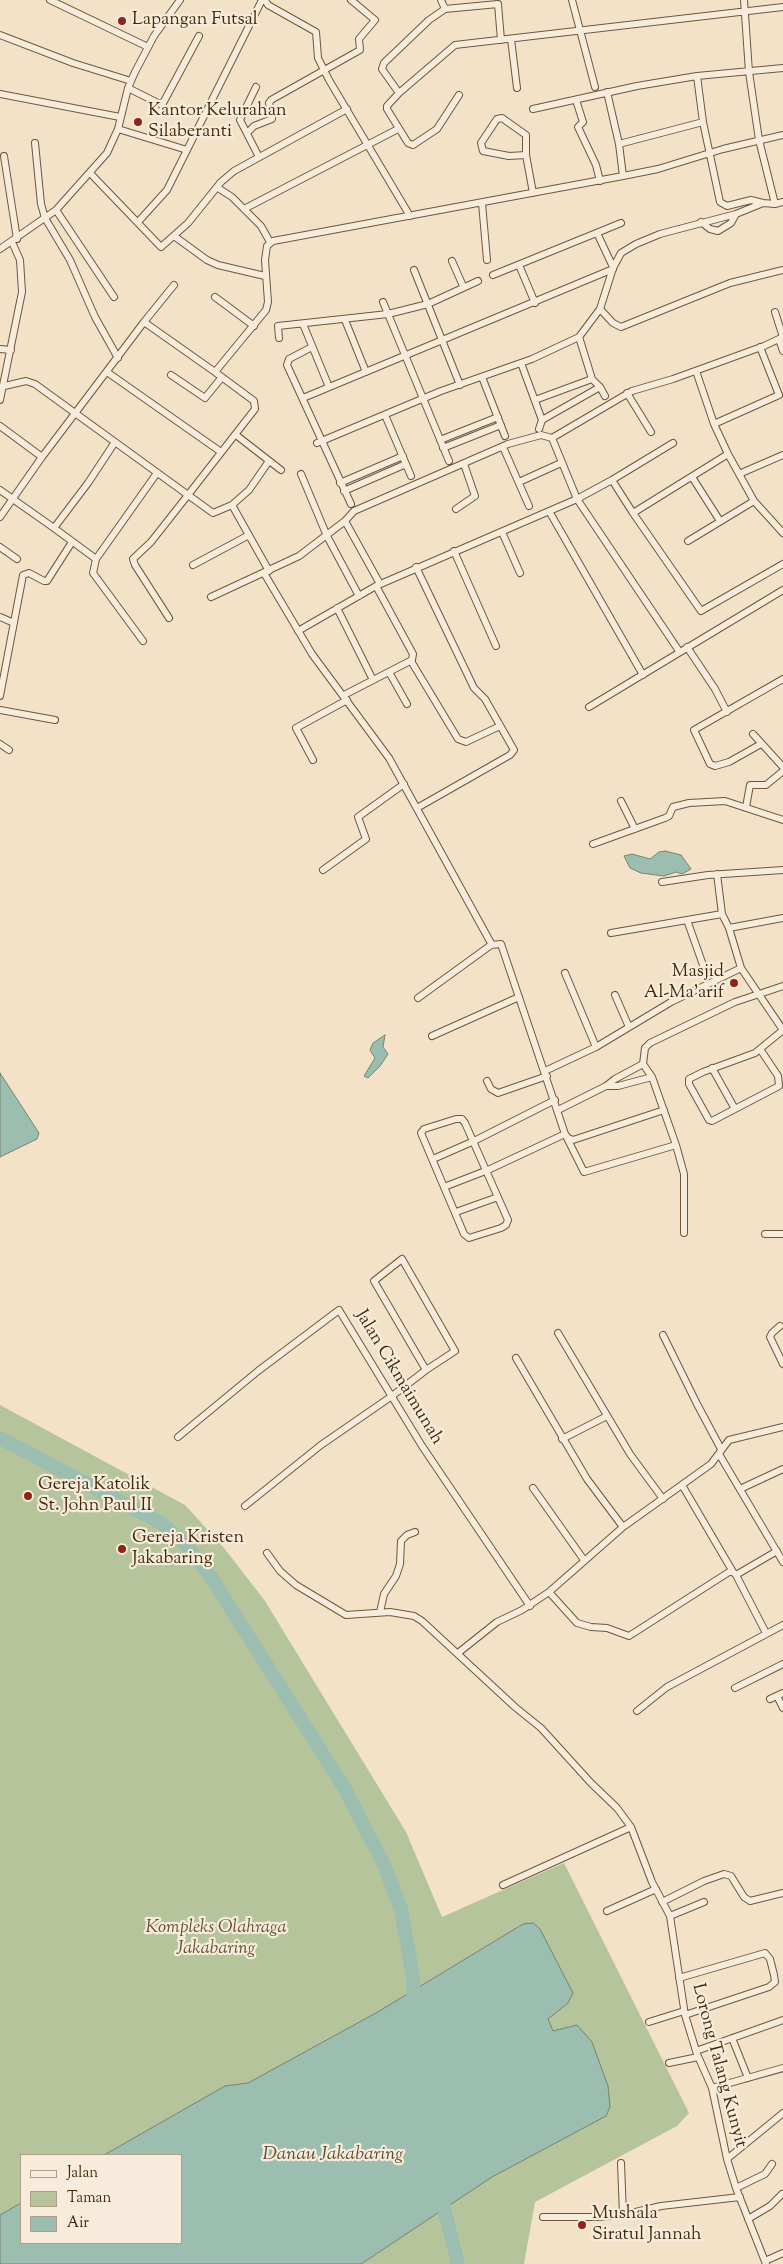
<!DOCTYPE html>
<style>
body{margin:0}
#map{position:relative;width:783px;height:2264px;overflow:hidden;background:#f3e2c8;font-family:"Sorts Mill Goudy",serif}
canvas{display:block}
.legend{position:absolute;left:20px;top:2154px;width:162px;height:90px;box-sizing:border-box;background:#f7ecdb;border:1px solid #b09e88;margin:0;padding:6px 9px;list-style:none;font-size:15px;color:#45280c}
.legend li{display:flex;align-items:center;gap:10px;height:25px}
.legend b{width:25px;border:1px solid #b09e88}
</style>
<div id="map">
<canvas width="783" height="2264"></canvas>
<ul class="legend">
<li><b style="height:6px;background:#f7ecdb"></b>Jalan</li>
<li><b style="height:14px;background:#b5c49a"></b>Taman</li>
<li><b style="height:14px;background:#9cbeb1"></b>Air</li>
</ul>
</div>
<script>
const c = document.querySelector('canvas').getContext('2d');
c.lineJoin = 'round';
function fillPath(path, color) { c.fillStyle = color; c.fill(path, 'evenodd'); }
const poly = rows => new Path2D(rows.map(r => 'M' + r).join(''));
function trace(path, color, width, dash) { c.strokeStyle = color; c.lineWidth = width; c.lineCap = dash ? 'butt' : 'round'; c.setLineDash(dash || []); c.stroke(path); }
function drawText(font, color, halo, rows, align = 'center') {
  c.font = font + ' "Sorts Mill Goudy",serif'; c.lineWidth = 4.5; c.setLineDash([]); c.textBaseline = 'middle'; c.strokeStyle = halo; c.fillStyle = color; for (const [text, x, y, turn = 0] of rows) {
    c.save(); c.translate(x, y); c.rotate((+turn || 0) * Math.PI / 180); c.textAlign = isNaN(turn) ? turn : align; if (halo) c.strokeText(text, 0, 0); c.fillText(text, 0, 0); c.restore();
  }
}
fillPath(poly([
 [0,1405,185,1505,224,1548,265,1601,406,1832,442,1917,564,1863,689,2113,677,2126,535,2202,524,2264,0,2264],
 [21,2155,181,2155,181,2243,21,2243]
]), '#b5c49a');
const water = poly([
 [665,851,681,855,691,869,682,874,676,872,664,876,641,873,630,868,624,856,632,854,650,859,659,852,665,851],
 [385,1035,383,1047,388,1054,380,1066,368,1078,364,1076,375,1058,370,1050,373,1043,385,1035],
 [0,1073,39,1133,37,1139,0,1157,0,1073],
 [533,1923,540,1929,573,1993,568,2003,548,2019,553,2031,577,2025,592,2042,608,2086,610,2107,606,2116,492,2177,361,2264,0,2264,0,2215,21,2203,21,2243,181,2243,181,2155,104,2155,225,2086,248,2083,376,2013,523,1924,533,1923]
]);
fillPath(water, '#9cbeb1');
trace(water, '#79826f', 1);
trace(poly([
 [0,1438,161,1523,186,1545,209,1574,345,1789,384,1865,401,1909,413,1977,414,2008],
 [440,2192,458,2264]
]), '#9cbeb1', 14);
const street = poly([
 [50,0,148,47],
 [265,0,268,5,316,32,318,58,329,80,410,216],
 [441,0,445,9],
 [572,0,595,87],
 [744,0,749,72,759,140,775,204],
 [0,35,73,63,131,81],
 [511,39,517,88],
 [697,76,703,122,720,202,727,206,751,200,763,203],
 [256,87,240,120,259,157],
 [128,88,162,105,199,36],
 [607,92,619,144,623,176],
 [399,93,382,69,384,63,429,20,445,9,498,4,501,40],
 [0,94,120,117],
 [459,95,437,129,413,145,408,143,387,109,387,106,399,93,455,45,783,7],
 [576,100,583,122,578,127,596,165,600,181],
 [533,109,637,86,697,76,783,68],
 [118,129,187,150],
 [247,133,254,126,272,119,272,115,269,103,271,100,360,50,359,39,375,20,351,0],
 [35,143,41,204,45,218,70,260,95,317,118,358],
 [619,144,703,122],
 [526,155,526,135,502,118,497,119,481,143,483,151,509,156,526,155,533,193],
 [4,156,17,239],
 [90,173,161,247,188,223,221,182,234,171,347,109],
 [218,188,232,197,261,226,270,242],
 [482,203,487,260],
 [244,209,398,129],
 [56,210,114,297],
 [138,222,167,190,262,0],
 [701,222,710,229,718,231,731,223,736,214],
 [597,233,613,267],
 [174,236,207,260,218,265,265,276],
 [0,249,56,210,107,153,118,129,128,88,135,72,154,36,180,0],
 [452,261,463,286],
 [519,265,535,303],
 [414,270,460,385],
 [493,275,621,223],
 [215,297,254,326],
 [383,302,388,314,428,304,478,281],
 [600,309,613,323,621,327,730,283,783,270],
 [775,312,783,337],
 [345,320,366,372],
 [144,322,174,285],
 [303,324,329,387],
 [579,337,592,379,600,387,605,396],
 [279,338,278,326,388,314,449,461],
 [779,339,783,351],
 [312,347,289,359,287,365,351,504],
 [0,349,11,350],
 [521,363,542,420,539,429],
 [696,371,714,424,728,454,754,501,783,533],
 [107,372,221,452],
 [171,375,205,398,222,377],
 [482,377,505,436],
 [0,387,26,381,35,384,188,495,255,409,254,401,215,372],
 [627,393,651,432],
 [303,398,613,269],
 [0,400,22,292,20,260,12,242],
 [535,400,592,379],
 [385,415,411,476],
 [542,420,600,387],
 [714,424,779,395,760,347],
 [0,426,42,457],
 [236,435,281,470],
 [440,440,498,417],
 [317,443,441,391,532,359,579,337,600,309,613,268,621,253,636,244,660,234,736,214,763,203,775,204,783,202],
 [503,447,529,506],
 [443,448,501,425],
 [301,474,327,536,359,596],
 [739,474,783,455],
 [692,477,720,521],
 [612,480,673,443],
 [519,482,561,463],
 [340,483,403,456],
 [0,490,54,528,88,483,115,442],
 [344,491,406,464],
 [456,509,475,496,464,464],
 [549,511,643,675],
 [633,513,701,611,783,564],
 [0,517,42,457,144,322,215,372,266,310,268,302,265,260,267,246,273,241,623,176,658,169,723,149,783,135],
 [345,521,380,584],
 [54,528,96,559,157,473],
 [502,532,520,573],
 [688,541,754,501],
 [0,547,17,559],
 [454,551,496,646],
 [96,559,93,573,143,641],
 [193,565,249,535],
 [416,567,474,688,485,699,514,750,510,755,417,808],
 [269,571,232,505,249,490,269,461],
 [264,573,312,654,389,758,492,945],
 [211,597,299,556,345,521,354,511,508,444,541,435,552,438],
 [337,608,373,680],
 [0,617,14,623],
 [169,618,135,565,133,559,151,542,188,495,213,513,232,505],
 [298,631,376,586,577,499,552,438,632,391,673,379,764,346,783,337],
 [687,647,715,689,727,712],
 [679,651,577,499,612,480,633,513,728,454],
 [411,661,458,739,466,742,500,726],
 [389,672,407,704],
 [344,695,412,660,413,654,376,586],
 [0,696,23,575,29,573,44,581,47,581,72,542],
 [589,707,783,590],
 [0,710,55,720],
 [753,734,783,767],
 [0,744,9,750],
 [761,744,729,762,715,766,710,764,694,730,783,679],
 [313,760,296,728,347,700],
 [621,801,635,829],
 [746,807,750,785,766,785,783,771],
 [593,844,665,818,669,816,673,807,689,803,725,801,783,820],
 [323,870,366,839,358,817,404,784],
 [717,874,722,914,729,928,741,968,783,1030],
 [662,882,708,875,783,870],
 [687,920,703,965],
 [729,928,783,918],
 [611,933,722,914],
 [565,973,596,1047],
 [615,995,629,1027],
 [418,998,491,945,501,944,565,1134,568,1138,573,1140,664,1110],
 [432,1036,519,997],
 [760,1049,778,1076,779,1086,712,1121,709,1120,689,1084,689,1079,703,1072,755,1053,783,1030],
 [712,1068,735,1109],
 [545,1071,596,1047,671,1002,741,968],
 [487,1081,491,1089,498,1093,547,1076],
 [606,1086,618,1086,652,1077],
 [558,1110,606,1086,615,1079,643,1064,645,1048,650,1043,735,1002,783,986],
 [456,1119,462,1119,465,1123,508,1220,506,1225,501,1228,469,1238,464,1234,421,1133,424,1129,456,1119],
 [676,1145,684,1174,684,1233],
 [433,1159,474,1141,555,1100],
 [444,1187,488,1170,565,1134,584,1172,676,1145,652,1077,643,1064],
 [456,1212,498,1197],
 [765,1234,783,1234],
 [402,1259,455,1351,426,1370,374,1281,402,1259],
 [780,1326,772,1333,770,1337,783,1364],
 [558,1333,630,1454,663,1499],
 [663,1335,697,1404,721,1449],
 [516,1358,587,1479,623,1527],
 [178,1437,258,1371,339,1310,422,1446,530,1606],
 [562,1439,607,1416],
 [719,1454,783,1562],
 [682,1485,733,1572],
 [533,1488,584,1560],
 [740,1489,783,1469],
 [245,1506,321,1445,392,1396,426,1370],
 [267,1553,280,1571,296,1585,346,1615,390,1612,414,1616,422,1621,515,1707,541,1728,591,1783,617,1808,631,1827,652,1882,670,1916,685,2015,697,2054,712,2088,727,2159,736,2188,766,2264],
 [736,1575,777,1551],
 [549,1592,577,1623,591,1627,607,1628,629,1636,729,1572,733,1572,736,1575,766,1633],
 [380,1612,384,1594,396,1576,400,1564,401,1541,407,1535,415,1532],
 [458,1653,497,1622,522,1610,549,1592,623,1527,711,1464,729,1440,783,1427],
 [735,1688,783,1664],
 [777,1696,783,1708],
 [770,1699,783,1693],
 [637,1711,667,1687,783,1625],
 [503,1885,631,1827],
 [662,1902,704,1881,724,1874,731,1876,744,1897,750,1901,783,1893],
 [607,1911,656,1889],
 [670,1916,704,1902],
 [679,1978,765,1953,770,1959,774,1975,775,1982,769,1987,685,2015],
 [649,2022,684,2011],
 [732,2038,748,2078],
 [696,2051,783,2020],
 [669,2063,698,2057],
 [712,2088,783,2068],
 [727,2159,783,2113],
 [621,2163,623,2215],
 [736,2188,765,2174,772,2164],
 [543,2217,597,2217,623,2215,661,2206,740,2197],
 [748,2219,770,2206,782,2194],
 [765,2261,783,2253]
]);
trace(street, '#70563b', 8);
trace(street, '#f7ecdb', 6);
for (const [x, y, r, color] of [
 [122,21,5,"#8f2418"],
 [138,122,5,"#8f2418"],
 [734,983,5,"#8f2418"],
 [28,1496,5,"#8f2418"],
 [122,1549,5,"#8f2418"],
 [582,2225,5,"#8f2418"]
]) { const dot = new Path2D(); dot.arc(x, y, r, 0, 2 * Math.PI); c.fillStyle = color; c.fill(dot); trace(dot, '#f7ecdb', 2); }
drawText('18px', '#45280c', '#f7ecdb', [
 ["Lapangan Futsal",132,21],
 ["Kantor Kelurahan",148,112],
 ["Silaberanti",148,133],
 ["Masjid",724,973,"right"],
 ["Al-Ma'arif",724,994,"right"],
 ["Gereja Katolik",38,1486],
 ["St. John Paul II",38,1507],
 ["Gereja Kristen",132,1539],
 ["Jakabaring",132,1560],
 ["Mushala",592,2215],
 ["Siratul Jannah",592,2236]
], 'left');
drawText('18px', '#45280c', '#f7ecdb', [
 ["Jalan Cikmaimunah",398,1378,59],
 ["Lorong Talang Kunyit",718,2066,75]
]);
drawText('italic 18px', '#614f30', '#f7ecdb', [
 ["Kompleks Olahraga",216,1929],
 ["Jakabaring",216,1950]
]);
drawText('italic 19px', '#5b4e35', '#f7ecdb', [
 ["Danau Jakabaring",333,2156]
]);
</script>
